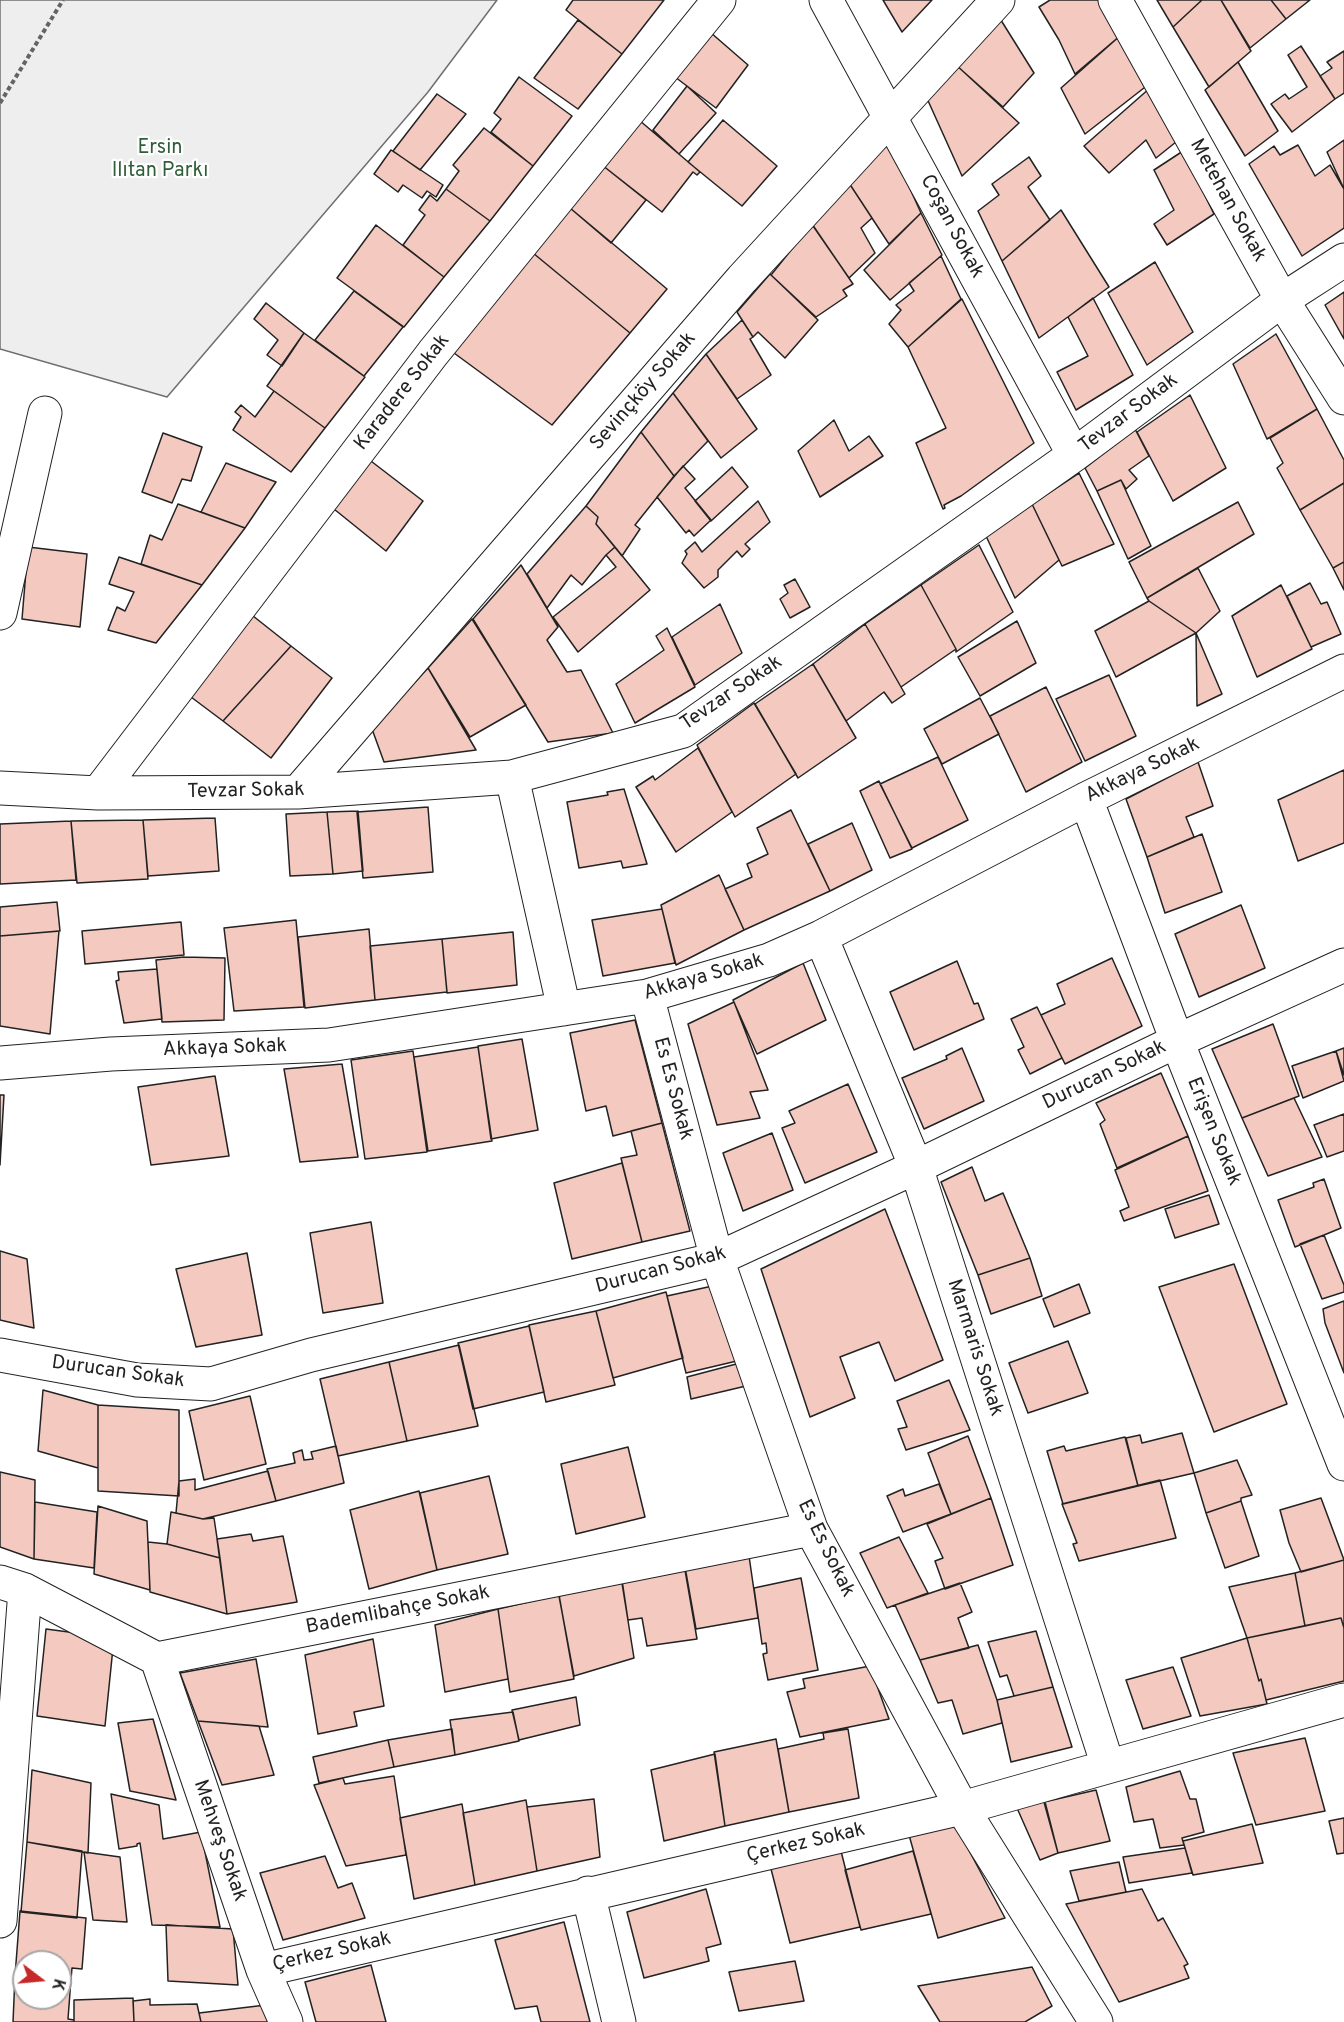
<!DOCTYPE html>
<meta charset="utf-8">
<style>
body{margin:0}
#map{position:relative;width:1344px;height:2022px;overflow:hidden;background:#fff;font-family:Overpass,sans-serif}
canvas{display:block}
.north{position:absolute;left:12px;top:1950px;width:60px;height:60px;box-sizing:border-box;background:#fff;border:2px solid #a7a7a7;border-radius:50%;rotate:106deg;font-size:16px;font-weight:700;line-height:24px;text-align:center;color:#222}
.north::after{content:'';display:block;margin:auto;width:21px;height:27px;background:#c62828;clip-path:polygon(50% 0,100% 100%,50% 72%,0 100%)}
</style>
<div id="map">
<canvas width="1344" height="2022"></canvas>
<div class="north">K</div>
</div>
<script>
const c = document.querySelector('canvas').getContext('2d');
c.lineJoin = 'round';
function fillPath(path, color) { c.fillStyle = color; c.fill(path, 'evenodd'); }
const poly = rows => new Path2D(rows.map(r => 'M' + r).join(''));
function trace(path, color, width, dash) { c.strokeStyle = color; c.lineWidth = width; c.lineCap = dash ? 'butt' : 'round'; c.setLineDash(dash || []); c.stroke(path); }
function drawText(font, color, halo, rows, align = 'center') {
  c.font = font + ' Overpass,sans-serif'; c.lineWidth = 4.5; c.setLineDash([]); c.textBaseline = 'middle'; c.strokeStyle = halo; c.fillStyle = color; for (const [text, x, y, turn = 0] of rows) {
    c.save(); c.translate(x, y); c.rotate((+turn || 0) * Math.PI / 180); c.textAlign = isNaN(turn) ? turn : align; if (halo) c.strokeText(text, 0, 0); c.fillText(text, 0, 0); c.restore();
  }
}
const green = poly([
 [0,0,497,0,428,92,167,397,0,349,0,0]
]);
fillPath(green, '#eee');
trace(green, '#6f6f6f', 1.5);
const building = poly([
 [573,0,664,0,622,54,566,10,573,0],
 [883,0,932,0,902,32,883,0],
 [1050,0,1107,0,1121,35,1075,74,1059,40,1039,7,1050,0],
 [1157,0,1202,0,1173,27,1157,0],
 [1202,0,1221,0,1251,51,1209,87,1173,27,1202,0],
 [1221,0,1271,0,1286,19,1250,48,1221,0],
 [1271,0,1310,0,1286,19,1271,0],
 [999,17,1034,73,1003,107,956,65,999,17],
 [578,20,622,54,578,109,534,78,578,20],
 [710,32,748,65,716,108,675,77,710,32],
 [1121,35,1149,84,1085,134,1061,88,1121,35],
 [1301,46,1335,99,1292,132,1271,104,1285,94,1289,99,1307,87,1288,55,1301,46],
 [1344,51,1344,93,1335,99,1320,76,1332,68,1327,62,1344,51],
 [1238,62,1278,131,1245,156,1205,90,1238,62],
 [954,63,1019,123,962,176,925,94,954,63],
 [519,77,572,116,533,166,491,132,501,119,494,113,519,77],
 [687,86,716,113,679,154,653,130,687,86],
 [1150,88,1176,142,1156,158,1146,140,1109,173,1084,146,1150,88],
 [437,94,466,114,420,170,393,151,437,94],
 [639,120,700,172,697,175,693,172,662,212,602,165,639,120],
 [723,120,777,166,742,206,688,162,723,120],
 [484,128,533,166,490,221,446,189,459,171,453,165,484,128],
 [888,140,921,213,889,244,849,183,888,140],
 [1344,140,1344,189,1327,152,1344,140],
 [1298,145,1315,176,1330,165,1344,189,1344,228,1302,256,1249,164,1274,146,1280,155,1298,145],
 [391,150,443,185,436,197,427,191,422,198,403,185,398,192,374,174,391,150],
 [1183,151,1214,214,1167,245,1154,224,1174,210,1154,170,1183,151],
 [1029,157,1041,176,1028,187,1050,220,1002,261,978,211,999,195,992,184,1029,157],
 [602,165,646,200,611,243,570,208,602,165],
 [849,183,872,218,861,228,875,253,849,278,811,223,849,183],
 [446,189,490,221,444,277,403,245,425,215,419,210,430,195,437,201,446,189],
 [570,208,667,289,630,333,533,253,570,208],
 [1061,210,1109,287,1039,338,1002,261,1061,210],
 [921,213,942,255,890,300,864,270,921,213],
 [812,224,853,284,843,290,847,296,816,317,771,275,812,224],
 [376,225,444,277,404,327,337,278,376,225],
 [533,253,630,333,552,425,454,353,533,253],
 [941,256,961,299,908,347,889,324,901,310,896,305,914,291,909,283,941,256],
 [1155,262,1193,332,1147,365,1108,293,1155,262],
 [770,274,818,320,785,358,758,332,753,337,737,312,770,274],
 [354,291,403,327,364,376,315,340,354,291],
 [1344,292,1344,339,1325,305,1344,292],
 [1093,298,1133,375,1076,410,1057,372,1088,356,1068,317,1093,298],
 [962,299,1034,443,961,496,944,505,945,508,943,509,916,443,946,428,908,347,962,299],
 [266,303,304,333,282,366,267,355,278,340,254,319,266,303],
 [742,320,753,337,750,339,771,375,737,399,706,354,742,320],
 [304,333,365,377,325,428,267,386,304,333],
 [1276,334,1317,409,1267,439,1233,364,1276,334],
 [706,354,757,429,721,458,673,393,706,354],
 [274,391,325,428,291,472,233,430,241,417,235,412,241,405,255,417,274,391],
 [673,393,708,441,674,476,641,432,673,393],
 [1190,395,1226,468,1173,501,1137,432,1190,395],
 [1317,409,1344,460,1344,483,1300,510,1277,468,1283,463,1270,438,1317,409],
 [834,420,849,451,869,436,883,456,820,497,798,451,834,420],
 [1135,429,1149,456,1129,470,1137,479,1126,489,1121,480,1097,491,1085,468,1135,429],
 [641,432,674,476,635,525,640,529,622,556,596,524,598,517,586,506,641,432],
 [163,433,202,447,191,481,182,479,172,503,142,492,163,433],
 [367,458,423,501,386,551,329,505,367,458],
 [226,463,276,482,245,528,201,512,226,463],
 [683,466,695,479,685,488,711,520,694,536,689,530,686,533,657,497,683,466],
 [732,467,748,487,711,521,695,501,732,467],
 [1079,473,1114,544,1062,566,1032,504,1079,473],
 [1121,480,1151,546,1128,559,1097,491,1121,480],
 [1344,483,1344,562,1333,568,1300,510,1344,483],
 [758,501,770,522,745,544,750,549,742,557,737,551,718,570,718,577,704,588,682,563,687,554,685,551,695,542,702,552,758,501],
 [1238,502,1254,534,1147,598,1129,562,1238,502],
 [178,504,245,528,202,585,141,564,150,535,162,540,178,504],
 [1032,504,1059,560,1015,598,986,536,1032,504],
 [586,506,598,517,596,524,615,547,606,555,582,585,571,575,547,608,527,574,586,506],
 [979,545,1013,612,956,652,956,649,921,585,979,545],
 [28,547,87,554,80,627,22,619,28,547],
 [615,547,650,590,578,652,553,617,616,567,606,555,615,547],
 [119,557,202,585,156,643,108,630,117,607,125,611,134,592,109,584,119,557],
 [1344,562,1344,590,1333,568,1344,562],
 [521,565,558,627,547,640,567,672,581,670,613,733,548,742,473,619,521,565],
 [1198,568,1220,611,1196,633,1149,601,1147,598,1198,568],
 [795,579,810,607,790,618,780,599,788,593,784,585,795,579],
 [1310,583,1321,604,1327,602,1341,634,1311,647,1287,596,1310,583],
 [921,585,956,649,901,687,865,624,921,585],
 [1281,585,1312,649,1257,677,1232,616,1281,585],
 [1149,601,1196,633,1116,677,1095,631,1149,601],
 [720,604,742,653,695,685,672,637,720,604],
 [248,612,291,646,223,721,183,691,248,612],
 [472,619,526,705,470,737,428,668,472,619],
 [1017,621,1036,663,980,696,958,657,1017,621],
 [865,624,905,694,892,703,884,692,846,721,813,664,865,624],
 [667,628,695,687,635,723,616,684,664,650,656,636,667,628],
 [1196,633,1222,694,1197,706,1196,633],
 [291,646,332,678,271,758,223,721,291,646],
 [813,664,856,738,798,778,755,704,813,664],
 [428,668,476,750,384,762,372,729,428,668],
 [1109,675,1136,736,1085,761,1056,699,1109,675],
 [1046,687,1082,762,1026,792,990,716,1046,687],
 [980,698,999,734,942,764,924,729,980,698],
 [754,703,796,774,735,817,697,745,754,703],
 [698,748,732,812,676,852,636,787,653,776,655,780,698,748],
 [938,757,968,820,912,848,880,784,938,757],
 [1198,762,1213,806,1186,817,1194,837,1147,857,1126,799,1198,762],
 [1344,770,1344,843,1298,861,1278,800,1344,770],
 [879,781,912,849,890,858,860,791,879,781],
 [624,789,647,864,623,868,621,861,579,868,567,802,608,795,607,792,624,789],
 [428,807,433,872,363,878,357,812,428,807],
 [791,810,830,891,744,930,725,889,752,877,747,864,768,854,757,828,791,810],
 [358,811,363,871,333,874,327,812,358,811],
 [327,812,333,874,290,876,286,814,327,812],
 [215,818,219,871,148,876,143,820,215,818],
 [143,820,148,879,77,883,71,821,143,820],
 [71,821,76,880,0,884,0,824,71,821],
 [852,823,872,870,830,891,808,844,852,823],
 [1202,834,1222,892,1165,913,1147,857,1202,834],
 [719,875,744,930,676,965,661,905,719,875],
 [57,902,60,931,0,936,0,907,57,902],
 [1241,905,1265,968,1199,997,1175,934,1241,905],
 [662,909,675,963,603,976,592,920,662,909],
 [296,920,304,1007,234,1011,224,928,296,920],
 [181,922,184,955,85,964,82,931,181,922],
 [369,929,375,1000,305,1008,298,937,369,929],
 [59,931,50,1034,0,1026,0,936,59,931],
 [513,932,517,985,447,993,442,939,513,932],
 [442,939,447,992,375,1000,370,946,442,939],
 [184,957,225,958,224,1020,162,1022,156,960,184,957],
 [1112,958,1142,1026,1065,1064,1041,1015,1065,1004,1057,984,1112,958],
 [957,961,974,1004,978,1003,984,1019,914,1050,890,992,957,961],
 [803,963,826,1020,757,1054,733,1000,803,963],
 [157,969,162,1019,124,1023,116,981,119,980,118,972,157,969],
 [734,1002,768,1090,750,1092,760,1118,717,1125,688,1024,734,1002],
 [1037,1007,1062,1058,1030,1074,1018,1050,1024,1047,1011,1019,1037,1007],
 [635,1020,662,1123,613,1136,606,1106,586,1111,570,1033,635,1020],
 [1273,1024,1299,1096,1242,1118,1212,1049,1273,1024],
 [522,1039,538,1130,491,1139,478,1046,522,1039],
 [478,1047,492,1141,428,1151,414,1057,478,1047],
 [962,1048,984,1101,924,1129,902,1078,947,1059,946,1056,962,1048],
 [1344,1048,1344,1075,1336,1051,1344,1048],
 [413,1051,427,1152,365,1159,351,1060,413,1051],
 [1336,1051,1344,1081,1303,1098,1292,1066,1336,1051],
 [342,1064,358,1157,300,1162,284,1069,342,1064],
 [1161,1073,1188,1136,1117,1168,1100,1124,1105,1120,1096,1103,1161,1073],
 [215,1076,229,1156,151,1165,138,1087,215,1076],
 [848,1084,877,1152,805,1183,782,1128,795,1123,789,1111,848,1084],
 [0,1095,4,1095,0,1165,0,1095],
 [1294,1098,1322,1157,1268,1176,1242,1118,1294,1098],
 [1344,1114,1344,1151,1327,1157,1314,1125,1344,1114],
 [662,1123,690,1231,642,1242,621,1158,637,1155,631,1131,662,1123],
 [772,1133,793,1190,743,1211,723,1153,772,1133],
 [1188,1136,1208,1191,1124,1221,1120,1211,1129,1207,1115,1170,1188,1136],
 [622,1163,642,1242,572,1259,554,1183,622,1163],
 [972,1167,985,1201,1003,1193,1030,1258,978,1275,941,1182,972,1167],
 [1324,1179,1341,1228,1295,1247,1278,1200,1314,1187,1313,1183,1324,1179],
 [1209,1195,1219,1224,1175,1238,1165,1209,1209,1195],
 [885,1209,943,1360,895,1381,879,1342,840,1357,855,1398,810,1417,761,1269,885,1209],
 [371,1222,383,1303,323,1313,310,1233,371,1222],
 [1324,1235,1344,1285,1344,1292,1322,1299,1300,1244,1324,1235],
 [0,1251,27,1259,34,1328,0,1320,0,1251],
 [247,1253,262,1335,196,1347,176,1269,247,1253],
 [1030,1258,1042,1296,991,1314,978,1275,1030,1258],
 [1234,1264,1287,1404,1214,1432,1159,1287,1234,1264],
 [1079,1284,1090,1313,1054,1327,1043,1299,1079,1284],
 [717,1285,741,1360,686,1373,667,1296,717,1285],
 [666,1292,683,1358,613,1378,596,1311,666,1292],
 [1344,1301,1344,1373,1325,1323,1323,1309,1344,1301],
 [596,1311,615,1385,546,1402,529,1325,596,1311],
 [529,1326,544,1392,473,1409,458,1343,529,1326],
 [1068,1341,1088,1393,1028,1413,1009,1363,1068,1341],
 [459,1345,478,1426,407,1441,389,1362,459,1345],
 [389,1362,407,1441,338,1456,320,1379,389,1362],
 [740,1363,746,1386,691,1399,687,1377,740,1363],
 [949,1380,970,1430,906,1450,898,1429,907,1427,897,1401,949,1380],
 [43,1390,98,1405,98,1468,38,1451,43,1390],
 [250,1396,266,1464,204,1480,189,1411,250,1396],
 [98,1405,179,1410,179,1496,98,1491,98,1405],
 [1182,1433,1194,1473,1138,1486,1126,1438,1140,1435,1142,1443,1182,1433],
 [968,1436,991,1498,951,1514,928,1453,968,1436],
 [1125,1437,1138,1486,1063,1504,1047,1451,1064,1446,1066,1451,1125,1437],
 [336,1446,344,1483,276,1501,267,1469,295,1463,293,1453,302,1450,304,1460,313,1459,311,1452,336,1446],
 [628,1447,645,1517,576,1534,561,1464,628,1447],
 [1237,1460,1252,1495,1241,1498,1241,1501,1206,1513,1194,1473,1237,1460],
 [268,1471,276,1501,203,1519,176,1513,179,1481,195,1479,195,1490,268,1471],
 [0,1472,35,1480,34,1559,0,1547,0,1472],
 [489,1476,508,1554,437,1570,420,1493,489,1476],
 [1160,1480,1176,1538,1079,1561,1073,1544,1077,1543,1062,1504,1160,1480],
 [939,1484,951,1514,903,1532,887,1496,903,1489,905,1496,939,1484],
 [419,1491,437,1570,369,1589,350,1510,419,1491],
 [991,1498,1013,1565,945,1589,935,1561,943,1558,927,1524,991,1498],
 [1321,1498,1344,1560,1301,1572,1289,1543,1280,1510,1321,1498],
 [1241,1501,1259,1556,1225,1568,1206,1513,1241,1501],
 [35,1502,97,1512,94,1568,34,1559,35,1502],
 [98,1506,147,1521,150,1590,94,1574,98,1506],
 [171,1512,203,1519,214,1518,220,1558,167,1544,171,1512],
 [251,1534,253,1541,283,1536,297,1602,227,1614,217,1539,251,1534],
 [899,1537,928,1593,887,1608,860,1553,899,1537],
 [148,1542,167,1544,220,1558,227,1614,150,1592,148,1542],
 [749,1556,758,1618,696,1629,685,1567,749,1556],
 [1344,1560,1344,1628,1341,1618,1305,1626,1295,1573,1344,1560],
 [685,1570,697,1639,647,1646,642,1618,628,1620,622,1580,685,1570],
 [1295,1573,1305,1626,1247,1638,1229,1587,1295,1573],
 [621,1577,634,1658,574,1676,559,1596,621,1577],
 [801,1578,818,1670,768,1680,763,1654,767,1653,766,1643,762,1644,754,1588,801,1578],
 [960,1583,972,1612,958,1618,969,1648,920,1660,895,1605,960,1583],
 [559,1595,574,1679,510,1692,498,1609,559,1595],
 [498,1609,508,1679,445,1692,435,1625,498,1609],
 [1341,1618,1344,1628,1344,1681,1266,1700,1261,1679,1259,1681,1247,1638,1341,1618],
 [46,1629,114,1638,105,1726,37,1716,46,1629],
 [1036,1631,1053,1687,1014,1696,1007,1675,1000,1677,988,1642,1036,1631],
 [1247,1638,1259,1681,1261,1679,1267,1704,1200,1716,1181,1658,1247,1638],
 [373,1639,384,1706,354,1712,357,1726,318,1734,305,1655,373,1639],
 [978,1645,997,1700,1002,1723,963,1734,952,1700,938,1703,920,1660,978,1645],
 [256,1659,268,1727,198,1721,180,1673,256,1659],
 [870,1666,889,1719,800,1737,787,1692,805,1688,803,1679,870,1666],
 [1173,1667,1191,1716,1143,1729,1126,1680,1173,1667],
 [1053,1687,1072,1747,1011,1762,997,1700,1053,1687],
 [576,1697,580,1725,519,1740,512,1710,576,1697],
 [513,1712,519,1741,455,1755,450,1720,513,1712],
 [153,1719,176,1800,130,1791,118,1723,153,1719],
 [198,1721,259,1726,274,1775,222,1785,198,1721],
 [452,1729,455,1755,394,1767,388,1740,452,1729],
 [848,1729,859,1798,789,1812,778,1749,824,1739,823,1733,848,1729],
 [1305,1738,1325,1811,1256,1825,1233,1753,1305,1738],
 [776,1739,789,1812,725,1826,714,1752,776,1739],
 [388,1740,394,1767,319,1783,313,1757,388,1740],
 [715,1754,725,1826,664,1841,651,1770,715,1754],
 [32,1770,91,1783,88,1853,27,1842,32,1770],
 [1180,1771,1190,1799,1196,1799,1204,1832,1182,1838,1184,1845,1160,1848,1153,1819,1134,1822,1126,1787,1180,1771],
 [394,1776,406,1855,346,1866,314,1785,343,1778,345,1784,394,1776],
 [1096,1790,1110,1841,1058,1853,1044,1802,1096,1790],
 [111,1794,159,1805,163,1839,201,1832,220,1927,152,1925,140,1843,137,1844,137,1846,119,1849,111,1794],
 [1044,1798,1058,1853,1040,1860,1017,1808,1044,1798],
 [594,1799,600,1857,537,1871,527,1807,594,1799],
 [526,1800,537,1871,475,1885,463,1813,526,1800],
 [462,1804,475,1885,414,1899,400,1818,462,1804],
 [1344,1818,1344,1853,1337,1854,1329,1821,1344,1818],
 [955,1824,1005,1918,938,1938,909,1835,955,1824],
 [1252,1824,1263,1863,1193,1875,1183,1841,1252,1824],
 [27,1842,82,1851,77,1918,21,1912,27,1842],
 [1185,1848,1192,1873,1129,1883,1123,1857,1185,1848],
 [841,1851,860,1927,790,1943,770,1865,841,1851],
 [913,1851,931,1914,861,1930,845,1870,913,1851],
 [84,1852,120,1857,127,1922,93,1920,84,1852],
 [325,1856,338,1888,352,1883,365,1918,283,1940,260,1873,325,1856],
 [1119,1862,1126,1892,1079,1901,1070,1871,1119,1862],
 [706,1889,721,1944,706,1948,709,1961,644,1978,627,1912,706,1889],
 [1142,1889,1158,1921,1163,1918,1188,1964,1184,1966,1189,1978,1119,2002,1066,1904,1142,1889],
 [20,1911,86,1918,82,1969,72,1968,71,1979,60,1978,60,1962,24,1962,24,1977,15,1976,20,1911],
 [564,1922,590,2022,541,2022,537,2006,515,2009,495,1940,564,1922],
 [166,1925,233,1929,238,1985,168,1981,166,1925],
 [795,1961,804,2001,739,2011,729,1972,795,1961],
 [371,1965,386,2022,316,2022,305,1982,371,1965],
 [1032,1967,1052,2006,1025,2022,940,2022,918,1986,1032,1967],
 [15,1976,24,1977,24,1998,60,1998,60,1978,71,1979,68,2019,74,2020,74,2022,13,2022,15,1976],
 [133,1998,134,2022,74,2022,74,2000,133,1998],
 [150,1999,150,2005,197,2004,201,2022,134,2022,133,2001,150,1999],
 [266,2005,272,2022,201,2022,199,2013,266,2005]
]);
fillPath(building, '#f3c9c0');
trace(building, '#222', 1.5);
const street = poly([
 [826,0,1074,455],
 [1115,0,1282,300,1344,398],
 [0,613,45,413],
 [512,777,564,1009],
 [0,788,98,793,298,792,512,777,683,731,1074,455,1282,300,1344,260],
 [298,792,742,279,998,0],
 [98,793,433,353,719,0],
 [1086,799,1177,1041,1344,1464],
 [821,937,916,1167,1108,1766],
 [647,996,717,1259,811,1529,962,1808,1096,2022],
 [0,1063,111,1054,329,1045,647,996,769,960,821,937,1086,799,1344,671],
 [0,1355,137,1380,211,1384,311,1355,717,1259,916,1167,1177,1041,1344,965],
 [0,1582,25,1590,157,1659,811,1529],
 [157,1659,263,1970,286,2022],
 [588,1893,619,2022],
 [0,1921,25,1590],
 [263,1970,962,1808,1344,1700]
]);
trace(street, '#222', 35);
trace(poly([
 [0,103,63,0]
]), '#646464', 4, [4.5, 3]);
trace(street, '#fff', 33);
drawText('20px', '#2f5e38', '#fff', [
 ["Ersin",160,149],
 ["Ilıtan Parkı",160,172]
]);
drawText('20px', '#222', '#fff', [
 ["Metehan Sokak",1227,201,61],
 ["Coşan Sokak",951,227,62],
 ["Sevinçköy Sokak",644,392,-49],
 ["Karadere Sokak",403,393,-52],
 ["Tevzar Sokak",1129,414,-37],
 ["Tevzar Sokak",732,694,-34],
 ["Akkaya Sokak",1143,771,-26],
 ["Tevzar Sokak",246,792,-1],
 ["Akkaya Sokak",704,978,-16],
 ["Akkaya Sokak",225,1049,-2],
 ["Durucan Sokak",1105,1076,-26],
 ["Es Es Sokak",672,1089,75],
 ["Erişen Sokak",1213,1132,68],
 ["Durucan Sokak",661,1271,-15],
 ["Marmaris Sokak",974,1348,72],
 ["Durucan Sokak",118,1373,8],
 ["Es Es Sokak",825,1549,64],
 ["Bademlibahçe Sokak",398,1611,-11],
 ["Mehveş Sokak",219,1841,71],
 ["Çerkez Sokak",806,1844,-13],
 ["Çerkez Sokak",332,1953,-13]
]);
</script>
